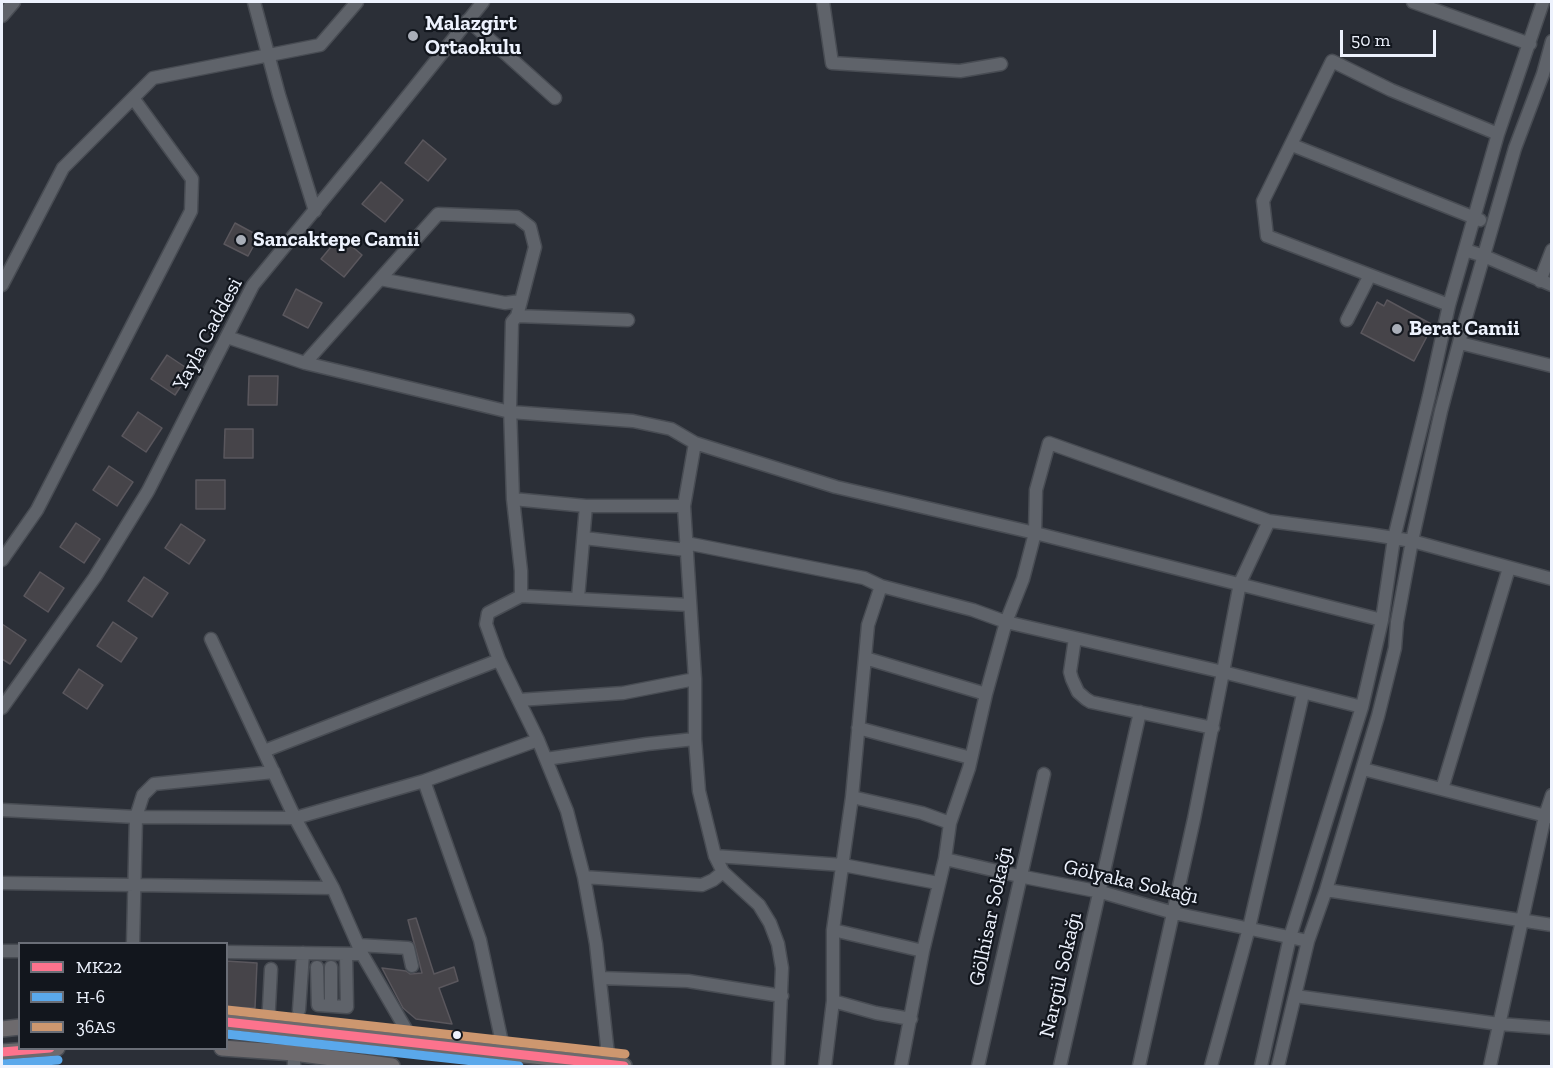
<!DOCTYPE html>
<meta charset="utf-8">
<style>
body{margin:0}
#map{position:relative;width:1553px;height:1068px;overflow:hidden;background:#2b2f37;font-family:"Zilla Slab",serif}
canvas{display:block}
.frame{position:absolute;inset:0;border:3px solid #edf2fd;pointer-events:none}
.legend{position:absolute;left:18px;top:942px;width:210px;height:108px;box-sizing:border-box;background:#12161d;border:2px solid #6a6e77;margin:0;padding:8px 10px;list-style:none;font-size:18px;color:#edf2fd}
.legend li{display:flex;align-items:center;gap:12px;height:30px}
.legend b{width:30px;border:2px solid #6a6e77}
.scale{position:absolute;left:1340px;top:30px;width:96px;height:27px;box-sizing:border-box;border:3px solid #edf2fd;border-top:0;padding-left:8px;font-size:18px;line-height:21px;white-space:nowrap;color:#edf2fd;-webkit-text-stroke:4px #12161d;paint-order:stroke}
</style>
<div id="map">
<canvas width="1553" height="1068"></canvas>
<div class="frame"></div>
<ul class="legend">
<li><b style="height:8px;background:#fc738d"></b>MK22</li>
<li><b style="height:8px;background:#5aa8eb"></b>H-6</li>
<li><b style="height:8px;background:#cd976f"></b>36AS</li>
</ul>
<div class="scale">50 m</div>
</div>
<script>
const c = document.querySelector('canvas').getContext('2d');
c.lineJoin = 'round';
function fillPath(path, color) { c.fillStyle = color; c.fill(path, 'evenodd'); }
const poly = rows => new Path2D(rows.map(r => 'M' + r).join(''));
function trace(path, color, width, dash) { c.strokeStyle = color; c.lineWidth = width; c.lineCap = dash ? 'butt' : 'round'; c.setLineDash(dash || []); c.stroke(path); }
function drawText(font, color, halo, rows, align = 'center') {
  c.font = font + ' "Zilla Slab",serif'; c.lineWidth = 4.5; c.setLineDash([]); c.textBaseline = 'middle'; c.strokeStyle = halo; c.fillStyle = color; for (const [text, x, y, turn = 0] of rows) {
    c.save(); c.translate(x, y); c.rotate((+turn || 0) * Math.PI / 180); c.textAlign = isNaN(turn) ? turn : align; if (halo) c.strokeText(text, 0, 0); c.fillText(text, 0, 0); c.restore();
  }
}
const building = poly([
 [423,140,446,159,428,181,405,163,423,140],
 [381,182,403,200,385,222,362,204,381,182],
 [235,223,259,236,248,256,224,244,235,223],
 [340,236,362,255,344,277,321,259,340,236],
 [296,289,322,303,308,328,283,315,296,289],
 [1387,300,1433,325,1414,361,1361,333,1377,302,1384,306,1387,300],
 [167,355,191,371,175,395,151,379,167,355],
 [249,376,278,376,277,405,248,405,249,376],
 [138,412,162,428,146,452,122,436,138,412],
 [225,429,253,429,253,458,224,458,225,429],
 [109,466,133,482,117,506,93,490,109,466],
 [196,480,225,480,225,509,196,509,196,480],
 [76,523,100,539,84,563,60,547,76,523],
 [181,524,205,540,189,564,165,548,181,524],
 [40,572,64,588,48,612,24,596,40,572],
 [144,577,168,593,152,617,128,601,144,577],
 [113,622,137,638,121,662,97,646,113,622],
 [2,624,26,640,10,664,2,659,2,624],
 [79,669,103,685,87,709,63,693,79,669],
 [416,918,434,974,454,967,458,981,439,988,452,1024,416,1019,403,1008,382,968,406,971,410,974,422,973,408,920,416,918],
 [226,961,257,963,255,1008,226,1007,226,961]
]);
fillPath(building, '#464449');
trace(building, '#5a575d', 1.5);
const minor = poly([
 [254,2,279,95,315,211],
 [823,2,832,63,960,71,1001,64],
 [1413,2,1530,44],
 [2,16,14,2],
 [468,20,555,98],
 [1292,145,1480,220],
 [1465,250,1484,256,1552,285],
 [380,279,505,303,521,301],
 [1540,281,1552,250],
 [2,285,63,168,153,78,320,45,357,2],
 [1449,305,1267,236,1263,201,1332,61,1391,90,1498,134],
 [517,316,628,320],
 [1347,320,1370,275],
 [227,337,305,363,510,412,633,421,671,429,695,443,836,487,1035,533,1382,620],
 [1460,343,1552,366],
 [305,363,438,214,517,217,530,227,535,247,521,301,517,316,512,322,510,407,513,499,521,571,521,596,488,613,486,624,499,660,538,740,567,811,584,877,596,944,609,1064],
 [695,443,684,506,695,679,695,739,699,791,715,856,723,872,759,905,770,923,778,944,782,968,778,1066],
 [513,499,586,506,684,506],
 [584,538,687,550],
 [686,543,864,578,881,586],
 [2,560,37,510,191,211,192,179,133,98],
 [521,596,690,605],
 [578,598,586,506],
 [1075,638,1070,672,1072,679,1078,692,1086,699,1091,702,1213,728],
 [211,639,295,818,333,888,362,954,414,1043],
 [865,658,986,694],
 [519,700,623,693,695,679],
 [2,708,95,577,148,491,253,285,369,144,483,2],
 [858,728,971,758],
 [264,751,499,660],
 [546,759,647,744,695,739],
 [1363,769,1550,817],
 [424,781,480,940,504,1052],
 [1442,789,1509,568],
 [852,797,922,813,950,823],
 [2,810,136,817,295,818,424,781,538,740],
 [715,856,843,865,938,883],
 [945,859,1019,876,1101,892,1174,913,1308,941],
 [584,877,702,885,713,880,723,872],
 [2,883,333,888],
 [1326,890,1552,925],
 [833,930,923,951],
 [133,944,136,817,143,795,154,784,274,772],
 [358,945,408,948,412,966],
 [2,951,20,951],
 [226,952,362,954],
 [317,967,318,1005,347,1007,346,954],
 [331,967,331,1006],
 [600,978,688,981,782,996],
 [1295,996,1499,1024,1552,1028],
 [833,1001,876,1013,911,1019],
 [299,1010,303,953],
 [268,1026,271,969],
 [294,1066,294,1053],
 [825,1066,833,1001,833,930,852,797,868,625,881,586,973,610,1006,622,1223,672,1240,583,1269,521,1369,534,1412,541,1552,579],
 [901,1066,923,951,945,859,950,823,969,768,986,694,1006,622,1023,579,1035,533,1036,490,1049,443,1269,521],
 [978,1066,1044,774],
 [1060,1066,1140,712],
 [1139,1066,1194,819,1223,672,1362,707],
 [1211,1066,1249,928,1303,694],
 [1261,1066,1290,937,1362,707,1382,620,1394,538,1429,396,1449,305,1498,134,1543,2],
 [1278,1066,1308,941,1326,890,1378,716,1395,648,1397,622,1412,541,1441,411,1464,324,1515,148,1543,74,1552,41],
 [1490,1066,1545,816,1552,795]
]);
const major = poly([
 [226,1022,624,1066],
 [2,1029,20,1027],
 [222,1048,294,1053,392,1066],
 [2,1052,57,1048]
]);
trace(minor, '#484c53', 15);
trace(major, '#484c53', 18);
trace(minor, '#5f636a', 12);
trace(major, '#6d6a6d', 15);
trace(poly([
 [226,1022,624,1066],
 [2,1052,50,1048]
]), '#fc738d', 9);
trace(poly([
 [226,1034,519,1066],
 [3,1064,58,1060]
]), '#5aa8eb', 9);
trace(poly([
 [227,1010,625,1054]
]), '#cd976f', 9);
for (const [x, y, r, color] of [
 [413,36,6,"#a9aeb8"],
 [241,240,6,"#a9aeb8"],
 [1397,329,6,"#a9aeb8"],
 [457,1035,5,"#edf2fd"]
]) { const dot = new Path2D(); dot.arc(x, y, r, 0, 2 * Math.PI); c.fillStyle = color; c.fill(dot); trace(dot, '#12161d', 2); }
drawText('bold 21px', '#edf2fd', '#12161d', [
 ["Malazgirt",425,24],
 ["Ortaokulu",425,48],
 ["Sancaktepe Camii",253,240],
 ["Berat Camii",1409,329]
], 'left');
drawText('21px', '#edf2fd', '#12161d', [
 ["Yayla Caddesi",208,334,-62],
 ["Gölyaka Sokağı",1131,882,13],
 ["Gölhisar Sokağı",991,916,-78],
 ["Nargül Sokağı",1061,975,-77]
]);
</script>
